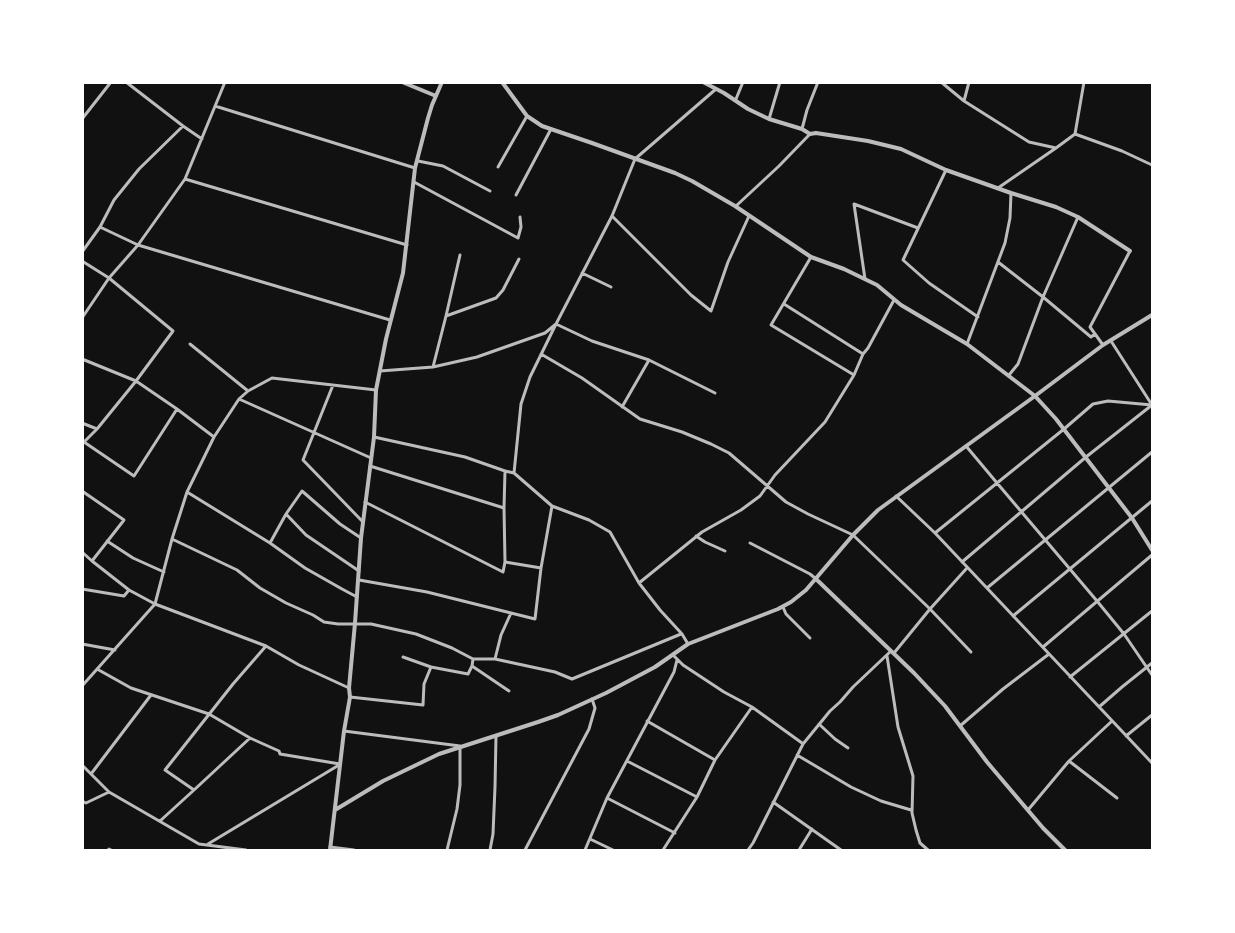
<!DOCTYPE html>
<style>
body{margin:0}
#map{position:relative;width:1235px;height:933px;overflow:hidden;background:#111;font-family:Manrope,sans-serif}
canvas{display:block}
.frame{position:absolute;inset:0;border:84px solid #fff;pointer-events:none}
</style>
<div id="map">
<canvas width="1235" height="933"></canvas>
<div class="frame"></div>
</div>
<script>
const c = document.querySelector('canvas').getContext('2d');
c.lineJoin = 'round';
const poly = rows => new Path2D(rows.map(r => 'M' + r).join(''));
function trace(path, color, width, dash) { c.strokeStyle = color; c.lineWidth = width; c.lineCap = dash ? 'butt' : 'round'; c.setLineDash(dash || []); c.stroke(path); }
trace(poly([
 [126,82,183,126,202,139],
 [941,82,964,101,1029,142,1056,148,998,188],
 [736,99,743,82],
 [964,101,969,82],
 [215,106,415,168],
 [82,119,111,82],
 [769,119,780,82],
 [802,129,807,110,818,82],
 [1075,134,1084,82],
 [1056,148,1075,134,1122,151,1152,165],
 [418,161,443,166,490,191],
 [498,167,527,116],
 [946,170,903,260,929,283,978,317],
 [185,179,407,245],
 [414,182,518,238,521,227,520,217],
 [516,195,551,129],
 [736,206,779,166,810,134],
 [612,216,691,295,711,311,728,262,749,216],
 [1078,217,1043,297,1091,337,1095,334],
 [100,227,138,245,390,320],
 [82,252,100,227,114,200,139,169,183,126],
 [811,257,771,325,854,375],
 [82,261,109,278,173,331,136,381,97,429,82,444],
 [998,262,1043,297,1018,364,1009,375],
 [582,273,611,287],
 [865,279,854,204,918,228],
 [784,304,863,354],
 [446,316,460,255],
 [82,318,109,278,138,245,185,179,225,82],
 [1111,341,1152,405],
 [190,344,248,391],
 [967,344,1005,243,1010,218,1011,193],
 [1103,345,1090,327,1130,251],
 [541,354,582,378,640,419,682,432,711,444,729,453,786,502,808,514,853,535,930,609,971,652],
 [82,359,136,381,177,409,214,437],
 [649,360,715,393],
 [433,367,446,316,496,298,503,290,519,259],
 [380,371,433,367,477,357,545,333,556,324,592,341,649,360,622,407],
 [333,385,303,460,362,521],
 [239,399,371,458],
 [82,423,97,429],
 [84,442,134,476,177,409],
 [966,446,997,483,1097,601,1124,634,1152,675],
 [370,466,504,508],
 [505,471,514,473,552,506,589,520,610,532,639,583,660,610,682,634,688,644],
 [514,473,521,404,530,377,556,324,612,216,635,159,716,89],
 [82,491,124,520,92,561,129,590,155,604,266,646,299,665,349,688],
 [187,492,270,543,305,568,342,589,357,597],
 [896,496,935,533,1152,763],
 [365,502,503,572,505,562,504,508,505,471,465,457,374,437],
 [286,514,306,535,359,571],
 [935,533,1064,429,1093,404,1108,401,1152,405],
 [696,536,705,542,725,551],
 [172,539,237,570,260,588,286,603,313,615,324,622,338,624,371,624,416,634,452,648,473,659,472,666,509,691],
 [107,541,133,558,164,572],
 [270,543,286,514,302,491,340,524,361,538],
 [750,543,810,574,816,579],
 [82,552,92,561],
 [505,562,541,568],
 [962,562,1086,457,1152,405],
 [359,580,427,592,535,619,541,568,552,506],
 [639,583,702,532,741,510,760,496,775,475,825,422,854,375,863,354,868,348,894,300],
 [987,588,1152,452],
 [82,589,124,596,129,590],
 [783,607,786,614,810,638],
 [1013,616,1152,501],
 [82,644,115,650],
 [1043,647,1152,555],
 [894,653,930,609,967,568],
 [673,655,683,665,724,692,752,707,802,743],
 [887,656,898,727,913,776,912,813,916,830,920,843,928,850],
 [403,657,431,667],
 [473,659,495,659,555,672,572,679,681,634],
 [495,659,501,635,511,613],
 [97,669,131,688,209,714,250,738,279,751,280,754,340,764],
 [1070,677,1152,611],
 [82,686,155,604,172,539,187,492,214,437,239,399,248,391,272,378,376,390],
 [350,697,423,705,424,684,431,667,468,674,472,666],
 [1099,707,1122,687,1152,663],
 [647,721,715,760],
 [819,724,835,739,848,748],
 [960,726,1003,689,1049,654],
 [344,731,460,746,460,785,457,809,447,850],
 [1126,736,1152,715],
 [797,755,851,787,881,801,911,810],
 [627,761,697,797],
 [1069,761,1117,798],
 [82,765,109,792,199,844,246,850],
 [91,774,151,695],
 [194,790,250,738],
 [607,798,675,833],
 [82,801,86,803,109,792],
 [773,802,841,850],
 [1028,810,1069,761,1112,721],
 [160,821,194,790,165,770,233,684,266,646],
 [590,839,613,850],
 [208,844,339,765],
 [330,847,354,850],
 [108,850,109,849,111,850],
 [490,850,493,834,495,787,496,736],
 [525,850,589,729,595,708,592,699],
 [585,850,607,798,674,672,677,660],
 [663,850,697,797,715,760,752,707],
 [748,850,753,843,803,744,830,711,840,702,853,687,891,651],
 [799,850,812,829]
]), '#bcbcbc', 3);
trace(poly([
 [402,82,436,96],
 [502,82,527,116,542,126,592,143,675,173,692,181,735,206,811,257,844,269,877,285,901,305,967,344,1035,396,1056,419,1132,518,1152,550],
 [703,82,724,93,748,109,769,119,802,129,810,134,816,133,868,141,901,149,946,170,1011,193,1056,207,1078,217,1130,251],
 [816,579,914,673,945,706,987,762,1043,828,1065,850],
 [335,810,383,781,439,754,538,722,558,715,606,693,655,667,688,644,778,609,791,602,806,590,853,535,878,510,1035,396,1103,345,1152,315],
 [330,850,344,731,350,697,349,688,355,623,361,538,374,437,376,390,386,339,403,273,415,168,428,118,432,105,442,82]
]), '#bcbcbc', 4);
</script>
